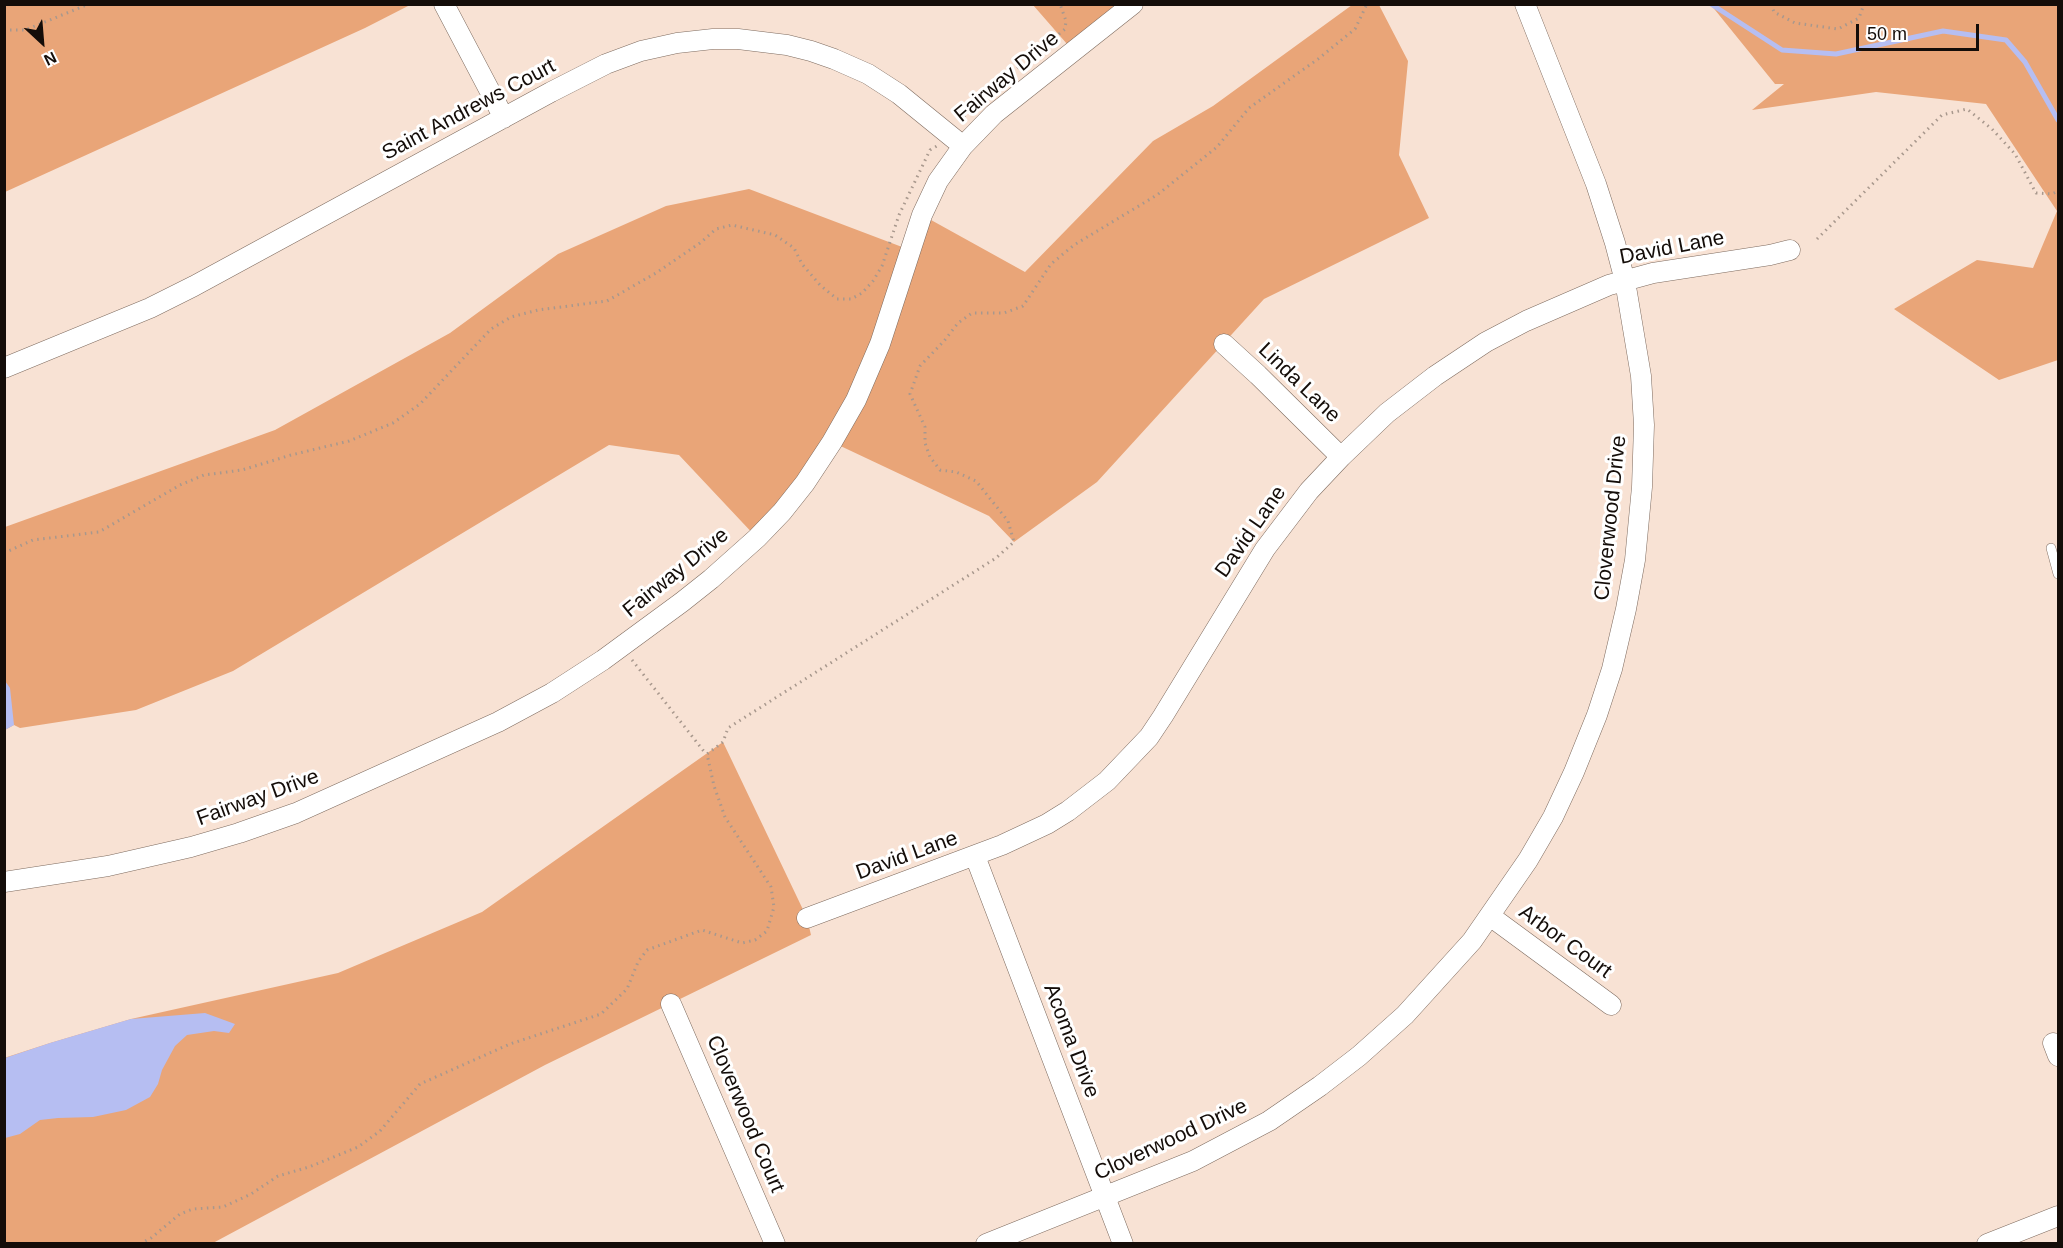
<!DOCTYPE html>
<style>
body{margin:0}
#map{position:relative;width:2063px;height:1248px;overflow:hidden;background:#f8e2d4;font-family:Arial,sans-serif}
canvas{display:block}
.frame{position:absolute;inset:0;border:6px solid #140d09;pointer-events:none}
.north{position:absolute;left:12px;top:12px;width:60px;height:60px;-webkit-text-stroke:4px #fff;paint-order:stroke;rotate:154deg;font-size:16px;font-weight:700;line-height:24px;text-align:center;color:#140d09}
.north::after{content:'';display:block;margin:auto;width:21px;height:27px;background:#140d09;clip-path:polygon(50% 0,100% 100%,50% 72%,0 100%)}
.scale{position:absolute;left:1856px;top:24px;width:123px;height:27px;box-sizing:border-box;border:3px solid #140d09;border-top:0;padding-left:8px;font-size:18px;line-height:21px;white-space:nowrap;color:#140d09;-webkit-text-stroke:4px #fff;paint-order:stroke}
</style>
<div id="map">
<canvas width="2063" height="1248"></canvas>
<div class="frame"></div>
<div class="north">N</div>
<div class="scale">50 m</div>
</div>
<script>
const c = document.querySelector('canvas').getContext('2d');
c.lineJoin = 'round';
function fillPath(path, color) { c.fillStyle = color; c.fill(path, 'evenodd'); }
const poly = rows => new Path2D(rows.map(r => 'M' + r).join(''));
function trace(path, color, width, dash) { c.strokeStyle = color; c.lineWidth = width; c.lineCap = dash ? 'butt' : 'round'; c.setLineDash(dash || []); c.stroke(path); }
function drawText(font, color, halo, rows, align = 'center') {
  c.font = font + ' Arial,sans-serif'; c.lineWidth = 6; c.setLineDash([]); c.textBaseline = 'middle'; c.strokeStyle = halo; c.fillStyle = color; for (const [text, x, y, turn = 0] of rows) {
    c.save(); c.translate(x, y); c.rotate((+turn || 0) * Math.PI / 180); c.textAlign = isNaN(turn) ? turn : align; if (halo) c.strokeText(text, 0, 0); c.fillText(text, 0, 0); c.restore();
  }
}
fillPath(poly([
 [4,5,5,4,410,5,365,28,5,192],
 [1033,5,1133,5,1074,52],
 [1352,5,1379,5,1408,61,1399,155,1429,218,1264,299,1097,482,1014,542,989,516,832,442,757,538,679,455,609,445,233,671,136,710,20,728,14,725,5,730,5,527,275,430,450,333,558,254,666,206,749,189,910,250,922,215,1025,272,1153,141,1213,106],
 [1711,5,2058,5,2058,360,1999,380,1894,309,1977,260,2033,268,2057,211,1986,104,1876,92,1752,110,1784,84,1775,84],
 [723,742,807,918,811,935,545,1065,213,1243,5,1243,4,1058,50,1043,131,1019,338,973,482,912]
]), '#e9a578');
fillPath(poly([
 [5,681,10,688,14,725,5,730],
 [205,1013,235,1024,229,1033,214,1031,187,1035,175,1046,162,1070,158,1084,150,1097,126,1110,93,1117,58,1118,40,1120,20,1134,5,1138,5,1058,50,1043,131,1019]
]), '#b6bef2');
trace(poly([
 [1711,4,1782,50,1836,54,1943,31,2006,40,2025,62,2058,120]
]), '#b6bef2', 5);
const lane = poly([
 [2051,548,2058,574]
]);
const street = poly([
 [444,4,504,118],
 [1224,344,1258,375,1341,457],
 [4,368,150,308,194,286,551,92,606,64,641,51,677,43,713,39,738,39,787,45,811,51,834,59,868,74,899,94,963,146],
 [975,856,1123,1244],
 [4,882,108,866,191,847,239,833,296,813,498,722,552,693,603,660,682,602,711,579,757,538,782,512,805,483,832,442,856,400,880,344,922,215,938,181,963,146,994,114,1133,4],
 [1490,916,1611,1005],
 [807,918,1002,845,1047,824,1068,811,1107,781,1149,737,1163,716,1265,549,1309,491,1341,457,1387,413,1435,376,1486,342,1526,321,1609,285,1653,273,1770,255,1790,250],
 [671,1004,775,1244],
 [2053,1043,2058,1056],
 [986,1244,1193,1161,1269,1121,1320,1086,1359,1056,1405,1015,1472,941,1528,860,1553,817,1574,772,1597,715,1612,669,1626,609,1635,560,1642,487,1644,425,1641,376,1625,281,1615,243,1596,184,1525,4],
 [1987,1244,2058,1216]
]);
trace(lane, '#7e6b5f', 10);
trace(street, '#7e6b5f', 21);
trace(poly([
 [1771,4,1774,12,1795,23,1838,29,1859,18,1864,4],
 [4,30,25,30,89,4],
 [960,121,974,104,1065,29,1066,21,1060,4],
 [1817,239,1942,115,1967,109,1992,129,2015,154,2036,193,2052,194,2058,191],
 [4,553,33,540,99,532,180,485,204,475,242,470,291,455,349,441,393,423,420,404,491,329,511,317,538,310,607,301,656,273,700,243,716,229,732,225,775,235,794,248,802,264,820,285,837,299,851,299,862,293,873,281,882,266,899,215,930,150,937,146],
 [632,660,706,754],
 [140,1244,151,1238,180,1214,193,1209,223,1207,251,1194,278,1176,309,1167,358,1147,380,1131,420,1084,510,1044,601,1014,627,989,638,962,647,950,702,930,742,943,755,940,767,931,774,907,771,887,725,817,714,786,707,754,723,742,728,728,996,558,1014,542,1008,521,976,481,956,472,940,470,930,457,925,443,925,427,910,394,920,366,944,341,958,323,972,313,1004,313,1023,306,1051,264,1074,245,1157,195,1217,147,1249,108,1318,59,1355,29,1367,4]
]), '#a8988d', 3, [1.5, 4.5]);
trace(lane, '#fff', 9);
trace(street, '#fff', 20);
drawText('21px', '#140d09', '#fff', [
 ["Fairway Drive",1007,77,-40],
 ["Saint Andrews Court",469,110,-28],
 ["David Lane",1672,248,-11],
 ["Linda Lane",1299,383,44],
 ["Cloverwood Drive",1611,518,-84],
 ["David Lane",1251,532,-55],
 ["Fairway Drive",676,573,-39],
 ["Fairway Drive",258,798,-20],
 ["David Lane",907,856,-20],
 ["Arbor Court",1565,942,36],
 ["Acoma Drive",1071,1041,69],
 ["Cloverwood Court",745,1114,67],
 ["Cloverwood Drive",1171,1140,-25]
]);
</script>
